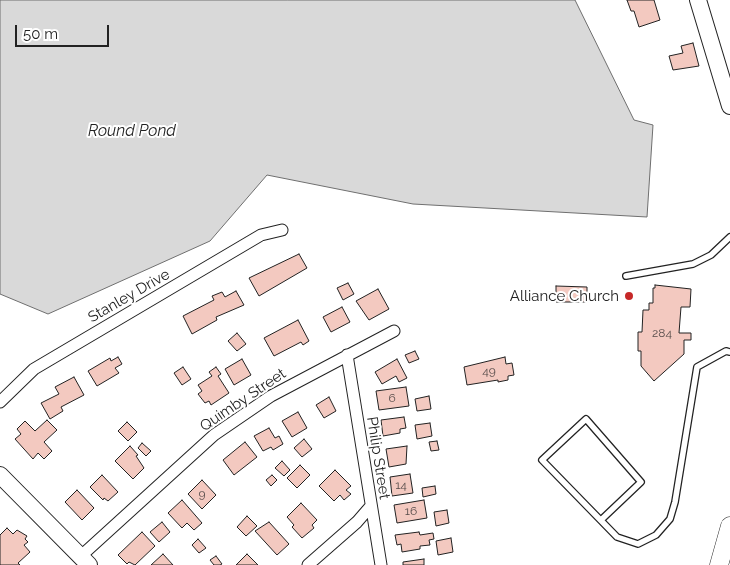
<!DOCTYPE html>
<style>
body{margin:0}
#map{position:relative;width:730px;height:565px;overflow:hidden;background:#fff;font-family:Raleway,sans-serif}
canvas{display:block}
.scale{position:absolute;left:15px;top:25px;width:94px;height:22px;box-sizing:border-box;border:2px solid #222;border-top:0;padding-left:6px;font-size:15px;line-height:18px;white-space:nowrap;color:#222;-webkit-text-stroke:4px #fff;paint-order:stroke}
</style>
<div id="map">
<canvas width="730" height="565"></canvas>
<div class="scale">50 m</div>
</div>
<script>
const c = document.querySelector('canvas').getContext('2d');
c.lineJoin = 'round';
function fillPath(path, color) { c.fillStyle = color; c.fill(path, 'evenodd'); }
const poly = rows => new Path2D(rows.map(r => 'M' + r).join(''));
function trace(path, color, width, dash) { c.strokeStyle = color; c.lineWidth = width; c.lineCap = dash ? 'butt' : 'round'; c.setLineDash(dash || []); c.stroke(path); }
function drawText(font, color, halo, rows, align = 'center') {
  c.font = font + ' Raleway,sans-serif'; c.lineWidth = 4; c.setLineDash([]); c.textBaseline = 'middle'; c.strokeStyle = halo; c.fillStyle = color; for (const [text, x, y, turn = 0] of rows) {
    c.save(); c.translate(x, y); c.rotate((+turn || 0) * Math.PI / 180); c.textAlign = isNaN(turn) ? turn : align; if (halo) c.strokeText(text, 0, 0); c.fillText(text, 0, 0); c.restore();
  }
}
const water = poly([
 [0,0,575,0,634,120,653,125,647,217,413,204,267,175,210,241,48,314,0,294,0,0]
]);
fillPath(water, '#d9d9d9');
trace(water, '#6f6f6f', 1);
const building = poly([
 [627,0,654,0,660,20,639,27,634,11,631,11,627,0],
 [693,43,699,66,673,70,669,56,683,53,681,46,693,43],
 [299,254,307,268,259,296,249,278,299,254],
 [348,283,354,294,343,300,337,288,348,283],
 [655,285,691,289,690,307,681,307,679,333,691,333,691,340,684,340,684,354,654,381,641,366,641,351,638,351,638,332,642,332,643,310,649,310,649,303,653,303,653,288,655,288,655,285],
 [556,286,587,287,587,302,556,302,556,286],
 [378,289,389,309,369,320,356,301,378,289],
 [236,291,244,305,216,317,217,320,192,334,183,316,214,300,212,296,222,292,225,297,236,291],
 [342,307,350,322,331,332,323,317,342,307],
 [298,320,309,341,303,345,301,342,274,356,264,338,298,320],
 [237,333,246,344,237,351,228,341,237,333],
 [415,351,419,359,409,363,405,355,415,351],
 [118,357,122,364,115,368,119,373,97,386,88,371,110,358,111,361,118,357],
 [505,357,506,364,512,363,514,375,508,376,508,380,498,382,498,380,467,385,464,367,505,357],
 [242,359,251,375,234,385,225,369,242,359],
 [397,359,407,378,399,382,396,376,382,384,375,372,397,359],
 [183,367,191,379,182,385,174,373,183,367],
 [216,367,221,374,218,376,229,393,211,405,209,401,205,403,198,394,202,391,198,385,212,376,209,372,216,367],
 [74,377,84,395,61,407,63,411,50,419,41,403,59,394,55,387,74,377],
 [406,387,409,406,379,410,376,391,406,387],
 [429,396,431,409,417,411,415,399,429,396],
 [329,397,336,411,324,418,316,405,329,397],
 [298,412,307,428,292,437,282,421,298,412],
 [404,417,406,428,400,429,400,433,383,436,381,420,404,417],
 [47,420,57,430,44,442,52,451,44,459,38,453,33,459,15,439,21,434,17,429,25,421,35,431,47,420],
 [127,422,137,432,128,441,118,431,127,422],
 [430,423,432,436,417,439,415,425,430,423],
 [269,428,275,438,279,436,283,444,273,450,271,447,263,451,254,436,269,428],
 [304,439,312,449,302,457,294,448,304,439],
 [437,441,439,450,431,451,429,442,437,441],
 [245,442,257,457,234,475,223,460,245,442],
 [142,443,151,451,146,456,138,448,142,443],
 [130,446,138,455,136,456,144,468,133,479,115,461,130,446],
 [407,446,406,464,389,467,386,449,407,446],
 [282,461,290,470,284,476,275,468,282,461],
 [300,465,310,475,297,488,287,478,300,465],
 [335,470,351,486,346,490,351,494,344,500,340,495,334,501,319,486,335,470],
 [410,474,413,493,392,496,390,477,410,474],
 [102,475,118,492,108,501,104,498,103,500,90,487,102,475],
 [272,475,277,480,271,486,266,480,272,475],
 [202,480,216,495,202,509,188,494,202,480],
 [435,486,436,494,423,497,422,488,435,486],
 [77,490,94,508,82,520,65,502,77,490],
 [182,500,202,523,194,530,187,523,182,528,168,513,182,500],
 [424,500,427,518,397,523,394,505,424,500],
 [301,503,317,520,312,525,314,528,302,538,292,527,294,525,287,517,301,503],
 [447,510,449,523,436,526,434,512,447,510],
 [247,516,257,526,246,536,237,527,247,516],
 [162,522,170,532,159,542,150,532,162,522],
 [269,522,289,544,277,555,255,531,269,522],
 [7,528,13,534,17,530,27,536,25,539,28,542,24,545,30,552,18,563,20,565,0,565,0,535,7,528],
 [142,532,155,546,135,565,129,562,127,564,118,555,142,532],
 [419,532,420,535,433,533,434,539,429,540,430,545,420,546,420,549,402,552,401,544,397,545,395,535,419,532],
 [451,538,453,552,438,555,436,541,451,538],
 [198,539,206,548,199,553,192,545,198,539],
 [163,554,173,565,151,565,163,554],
 [247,554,258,565,236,565,247,554],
 [216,556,222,564,220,565,214,565,210,560,216,556],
 [424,559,424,565,403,565,403,562,424,559]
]);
fillPath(building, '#f3c9c0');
trace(building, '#222', 1);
const lane = poly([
 [626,276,693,264,711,255,730,237],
 [601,520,641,482,586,419,542,460,617,537,638,544,656,535,670,519,675,502,697,367,726,351,730,352]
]);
const street = poly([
 [347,355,381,565],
 [0,402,34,369,261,235,282,230],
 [81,556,214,435,271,396,394,331],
 [308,565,357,522,370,507]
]);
const secondary = poly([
 [698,0,730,106],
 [0,475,89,565]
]);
const primary = poly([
 [719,565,730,526]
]);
trace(lane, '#222', 8);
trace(street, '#222', 13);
trace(secondary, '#222', 18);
trace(primary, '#222', 19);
trace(lane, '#fff', 5.5);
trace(street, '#fff', 11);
trace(secondary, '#fff', 16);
trace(primary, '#fff', 18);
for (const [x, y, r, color] of [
 [629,296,5,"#c62828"]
]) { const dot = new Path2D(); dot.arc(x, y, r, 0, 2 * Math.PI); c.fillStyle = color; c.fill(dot); trace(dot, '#fff', 2); }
drawText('12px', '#564c4a', null, [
 ["284",662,333],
 ["49",489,371],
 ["6",392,398],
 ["14",401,485],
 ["9",202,494],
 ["16",411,511]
]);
drawText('15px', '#222', '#fff', [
 ["Stanley Drive",129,296,-30],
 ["Quimby Street",243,400,-34],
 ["Philip Street",378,458,81]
]);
drawText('15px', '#222', '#fff', [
 ["Alliance Church",619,296]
], 'right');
drawText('italic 16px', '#222', '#fff', [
 ["Round Pond",132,131]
]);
</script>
